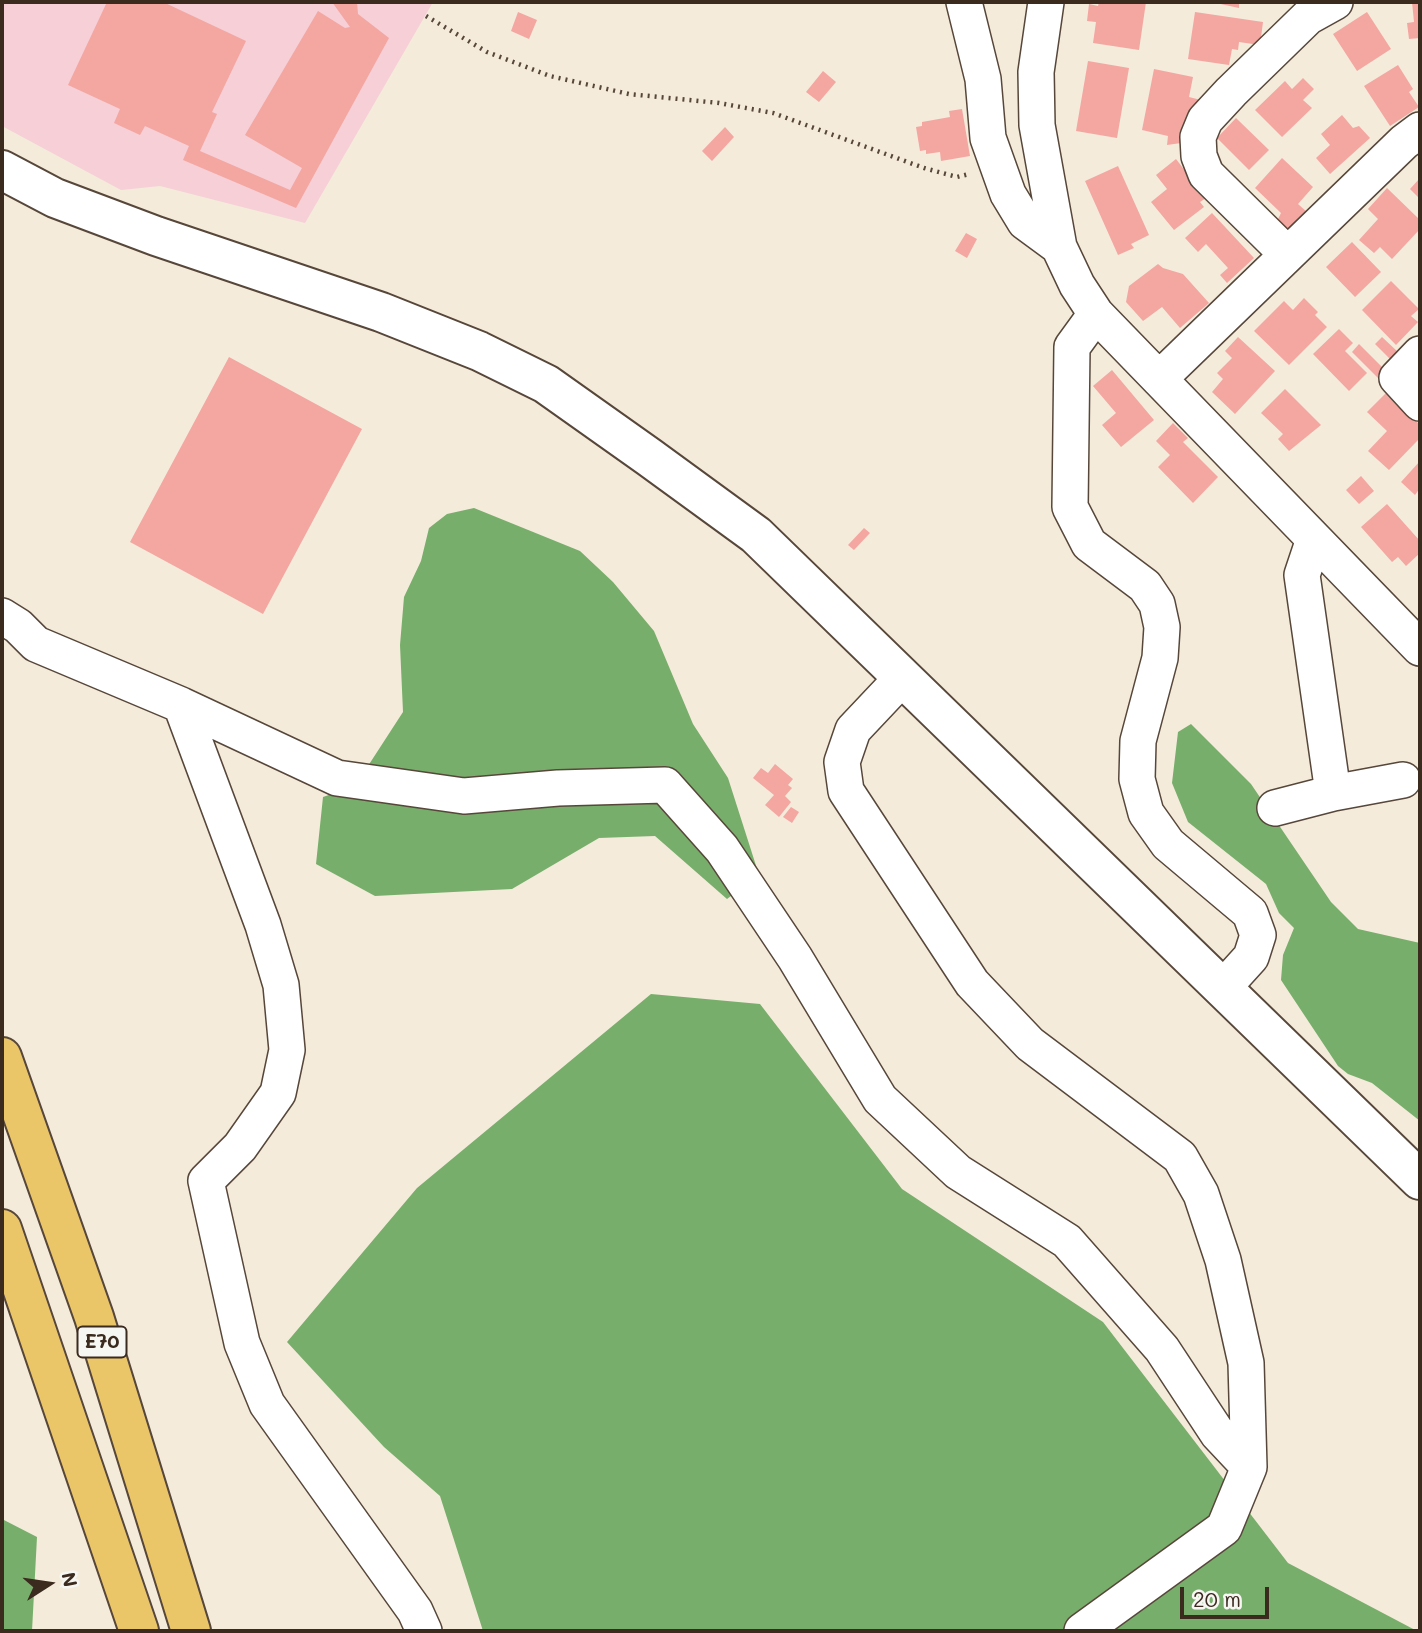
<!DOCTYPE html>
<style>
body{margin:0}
#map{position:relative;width:1422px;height:1633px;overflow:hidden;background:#f4ebdb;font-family:Mali,sans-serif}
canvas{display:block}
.frame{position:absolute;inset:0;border:4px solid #3b2a1e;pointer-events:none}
.north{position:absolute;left:14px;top:1549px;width:70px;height:70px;-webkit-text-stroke:5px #f6f6f2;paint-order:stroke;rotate:78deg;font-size:19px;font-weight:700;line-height:28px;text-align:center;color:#3b2a1e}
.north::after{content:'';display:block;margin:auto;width:24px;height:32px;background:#3b2a1e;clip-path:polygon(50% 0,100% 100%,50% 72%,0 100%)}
.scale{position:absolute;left:1180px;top:1587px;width:89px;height:32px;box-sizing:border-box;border:4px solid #3b2a1e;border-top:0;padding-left:9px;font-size:21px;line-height:24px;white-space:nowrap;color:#3b2a1e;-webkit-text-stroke:5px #f6f6f2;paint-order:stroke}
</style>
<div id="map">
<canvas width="1422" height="1633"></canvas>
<div class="frame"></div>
<div class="north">N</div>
<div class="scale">20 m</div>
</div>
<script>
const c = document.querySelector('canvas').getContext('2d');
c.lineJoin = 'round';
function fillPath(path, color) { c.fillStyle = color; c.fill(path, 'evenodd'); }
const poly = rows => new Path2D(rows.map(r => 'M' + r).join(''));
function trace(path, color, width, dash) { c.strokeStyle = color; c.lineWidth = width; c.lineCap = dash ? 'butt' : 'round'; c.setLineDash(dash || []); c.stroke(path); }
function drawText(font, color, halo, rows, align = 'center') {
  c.font = font + ' Mali,sans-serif'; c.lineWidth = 5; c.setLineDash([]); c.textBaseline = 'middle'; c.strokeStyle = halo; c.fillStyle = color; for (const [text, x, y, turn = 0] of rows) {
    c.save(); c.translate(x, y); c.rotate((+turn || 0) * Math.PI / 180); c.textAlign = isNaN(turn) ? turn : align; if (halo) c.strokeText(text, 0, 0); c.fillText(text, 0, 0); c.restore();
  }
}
fillPath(poly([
 [2,2,433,2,305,223,160,186,121,190,2,126]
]), '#f6cfd7');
fillPath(poly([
 [474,508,580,551,613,582,654,631,693,724,728,778,759,875,727,899,655,836,599,838,512,889,375,896,316,864,323,797,355,786,403,712,400,645,404,597,421,561,429,528,447,514],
 [1191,724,1251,784,1331,902,1358,929,1420,943,1420,1121,1372,1083,1348,1074,1338,1066,1281,980,1283,955,1294,928,1279,913,1266,884,1188,822,1172,783,1178,732],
 [651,994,760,1004,902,1189,1103,1322,1288,1563,1417,1631,483,1631,440,1496,384,1447,287,1342,417,1188],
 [2,1519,37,1537,32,1631,2,1631]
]), '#78ae6b');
fillPath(poly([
 [107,2,163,2,246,41,212,112,217,114,200,151,290,190,302,168,245,135,318,11,345,28,350,27,332,2,357,2,358,14,389,38,296,208,183,160,189,146,145,126,140,135,114,123,120,109,68,85],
 [1099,2,1146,2,1139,50,1093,43,1096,22,1087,21,1089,4,1098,6],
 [1216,2,1239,2,1239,8,1216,3],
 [1412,2,1420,2,1420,38,1409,39,1407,23,1414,22],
 [518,12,537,20,529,39,511,31],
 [1195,12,1263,22,1260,45,1239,42,1238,50,1232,49,1229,65,1188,59],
 [1367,12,1391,49,1357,71,1333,34],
 [1088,61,1129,68,1117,138,1076,131],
 [1398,65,1413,89,1409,92,1419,107,1390,126,1364,86],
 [1154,69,1193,77,1189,97,1201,100,1181,143,1167,145,1168,136,1142,130],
 [823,71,836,82,819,102,806,92],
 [1303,78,1314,89,1303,100,1312,108,1282,137,1255,110,1285,81,1292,89],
 [962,109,970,156,941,161,940,152,926,154,926,150,920,151,916,127,922,126,922,122,950,117,949,111],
 [1342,115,1353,128,1359,126,1370,138,1330,174,1316,158,1330,145,1321,134],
 [1236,118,1269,150,1249,170,1217,138],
 [725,127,734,137,712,161,702,151],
 [1282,158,1313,187,1298,204,1307,212,1294,227,1281,230,1278,219,1281,213,1255,188],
 [1176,159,1206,198,1200,202,1204,207,1174,230,1151,202,1167,189,1156,175],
 [1118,166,1149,235,1131,244,1134,248,1118,255,1085,181],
 [1420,178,1420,199,1410,189],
 [1387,188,1420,220,1420,229,1392,259,1380,247,1374,253,1359,240,1378,219,1368,209],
 [1212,213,1254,258,1227,283,1220,275,1228,268,1206,244,1198,252,1185,238],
 [966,233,977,239,967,258,955,251],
 [1352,242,1381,272,1355,297,1326,267],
 [1158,264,1163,268,1183,274,1209,303,1180,328,1162,307,1143,321,1126,302,1129,286],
 [1391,281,1419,309,1411,316,1418,322,1396,345,1362,310],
 [1304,298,1318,312,1315,315,1327,327,1289,365,1254,331,1284,301,1293,310],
 [1339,329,1353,343,1345,351,1367,373,1349,391,1313,354],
 [1238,337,1275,371,1235,414,1212,392,1223,379,1217,373,1232,358,1225,351],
 [1382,337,1398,352,1391,360,1375,344],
 [1359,344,1385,370,1378,378,1352,352],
 [229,357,362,429,263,614,130,542],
 [1112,370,1154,420,1121,447,1102,425,1116,413,1093,386],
 [1285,389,1321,425,1289,451,1278,439,1283,434,1261,413],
 [1387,392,1420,425,1420,438,1389,470,1368,451,1387,431,1367,412],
 [1173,423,1188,438,1183,442,1218,477,1193,503,1158,467,1170,455,1156,441],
 [1420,461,1420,488,1415,495,1401,482],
 [1361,476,1374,491,1359,504,1346,490],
 [1387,504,1420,541,1420,553,1406,566,1398,557,1392,562,1361,527],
 [864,528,870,533,854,550,848,545],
 [775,764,793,779,788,785,792,788,785,796,791,802,779,817,765,805,774,795,753,778,761,768,768,773],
 [791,807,799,812,792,823,783,817]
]), '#f4a6a1');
const minor = poly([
 [964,2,983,79,988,138,1008,194,1025,222,1059,247],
 [1046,2,1036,72,1037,125,1059,247,1077,285,1096,314,1420,648],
 [1287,254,1206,174,1199,156,1198,137,1205,120,1231,92,1308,17,1335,2],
 [1096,314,1072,347,1070,507,1089,544,1145,586,1157,604,1162,627,1160,658,1138,741,1137,779,1146,813,1168,844,1250,913,1258,935,1251,957,1222,989],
 [1420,354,1397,378,1420,403],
 [1159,379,1404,142,1420,130],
 [2,616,18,626,36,644,181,705,337,778,464,796,558,788,665,785,722,849,795,958,880,1099,958,1172,1067,1241,1162,1349,1218,1434,1249,1467],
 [903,677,853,730,842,762,846,791,972,983,1030,1044,1180,1157,1201,1194,1223,1260,1246,1363,1249,1467,1224,1528,1082,1631],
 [181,705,263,925,281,985,287,1050,278,1093,240,1147,206,1181,242,1343,267,1404,415,1611,424,1631],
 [1333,793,1403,780],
 [1275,808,1333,793,1302,575,1314,539]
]);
const tertiary = poly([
 [2,170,55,198,156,236,381,312,479,351,546,384,649,457,756,535,1420,1180]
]);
const motorway = poly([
 [2,1057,94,1317,191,1631],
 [2,1229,139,1631]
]);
trace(minor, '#57473a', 38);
trace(tertiary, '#57473a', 42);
trace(motorway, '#57473a', 42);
trace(poly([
 [426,16,487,52,550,76,629,94,719,103,773,113,924,168,957,177,969,174]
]), '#57473a', 4.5, [2, 5]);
trace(minor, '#fff', 35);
trace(tertiary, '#fff', 38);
trace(motorway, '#ebc669', 38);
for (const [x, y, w] of [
 [102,1342,49]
]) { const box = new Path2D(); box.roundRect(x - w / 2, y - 15.5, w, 31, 5); c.fillStyle = '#f6f6f2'; c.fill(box); trace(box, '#3b2a1e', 2); }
drawText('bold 19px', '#3b2a1e', null, [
 ["E70",102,1342]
]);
</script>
